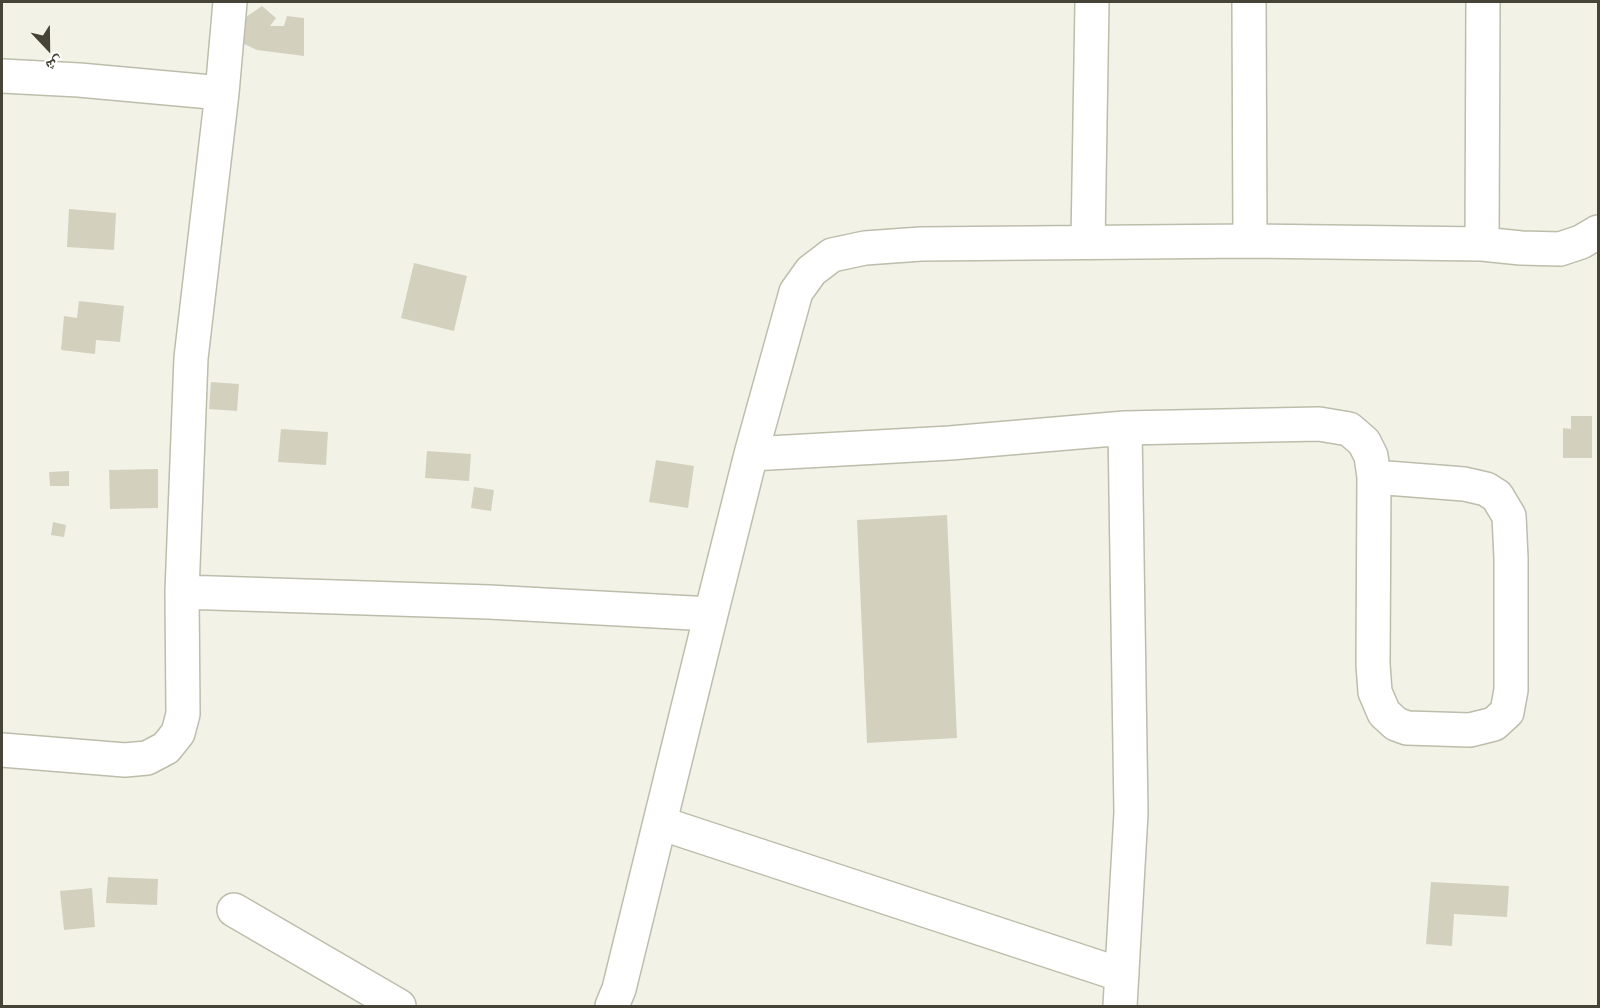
<!DOCTYPE html>
<meta charset="utf-8">
<style>
body{margin:0}
#map{position:relative;width:1600px;height:1008px;overflow:hidden;background:#f2f2e7;font-family:Ubuntu,"Noto Naskh Arabic",sans-serif}
canvas{display:block}
.frame{position:absolute;inset:0;border:3px solid #454437;pointer-events:none}
.north{position:absolute;left:18px;top:18px;width:60px;height:60px;-webkit-text-stroke:4px #fff;paint-order:stroke;rotate:158deg;font-size:16px;font-weight:700;line-height:24px;text-align:center;color:#454437}
.north::after{content:'';display:block;margin:auto;width:21px;height:27px;background:#454437;clip-path:polygon(50% 0,100% 100%,50% 72%,0 100%)}
</style>
<div id="map">
<canvas width="1600" height="1008"></canvas>
<div class="frame"></div>
<div class="north">ش</div>
</div>
<script>
const c = document.querySelector('canvas').getContext('2d');
c.lineJoin = 'round';
function fillPath(path, color) { c.fillStyle = color; c.fill(path, 'evenodd'); }
const poly = rows => new Path2D(rows.map(r => 'M' + r).join(''));
function trace(path, color, width, dash) { c.strokeStyle = color; c.lineWidth = width; c.lineCap = dash ? 'butt' : 'round'; c.setLineDash(dash || []); c.stroke(path); }
fillPath(poly([
 [262,6,276,18,270,26,284,26,287,16,304,18,304,56,257,50,242,43,243,19],
 [69,209,116,213,114,250,67,247],
 [414,263,467,276,454,331,401,318],
 [79,301,124,306,120,342,96,340,95,354,61,350,64,316,77,318],
 [211,382,239,384,237,411,209,409],
 [1571,416,1592,416,1592,458,1563,458,1563,428,1571,429],
 [281,429,328,432,326,465,278,462],
 [427,451,471,454,469,481,425,478],
 [656,460,694,466,688,508,649,502],
 [158,469,158,508,110,509,109,470],
 [69,471,69,486,50,486,49,472],
 [474,487,494,490,491,511,471,508],
 [947,515,957,738,867,743,857,520],
 [53,522,66,525,64,537,51,535],
 [108,877,158,879,157,905,106,903],
 [1431,882,1509,886,1507,917,1454,914,1452,946,1426,944],
 [92,888,95,927,64,930,60,891]
]), '#d3d1be');
const minor = poly([
 [1249,2,1250,241,1482,244,1483,2],
 [2,76,79,80,222,93,230,2],
 [1088,242,1092,2],
 [1482,244,1521,248,1560,249,1581,242,1598,232],
 [1125,428,1319,424,1349,429,1364,442,1371,456,1374,477,1373,664,1375,692,1384,713,1396,724,1407,728,1470,730,1494,724,1507,712,1511,690,1511,558,1509,516,1497,496,1486,489,1464,484,1374,477],
 [751,454,950,443,1125,428,1131,813,1120,1006],
 [182,592,489,602,711,614,751,454,796,292,811,271,832,255,865,248,921,244,1250,241],
 [2,750,125,760,147,758,166,748,178,733,183,714,182,592,191,358,222,93],
 [660,823,1122,975],
 [234,910,399,1006],
 [612,1006,619,989,711,614]
]);
trace(minor, '#bdbdab', 36);
trace(minor, '#fff', 33);
</script>
